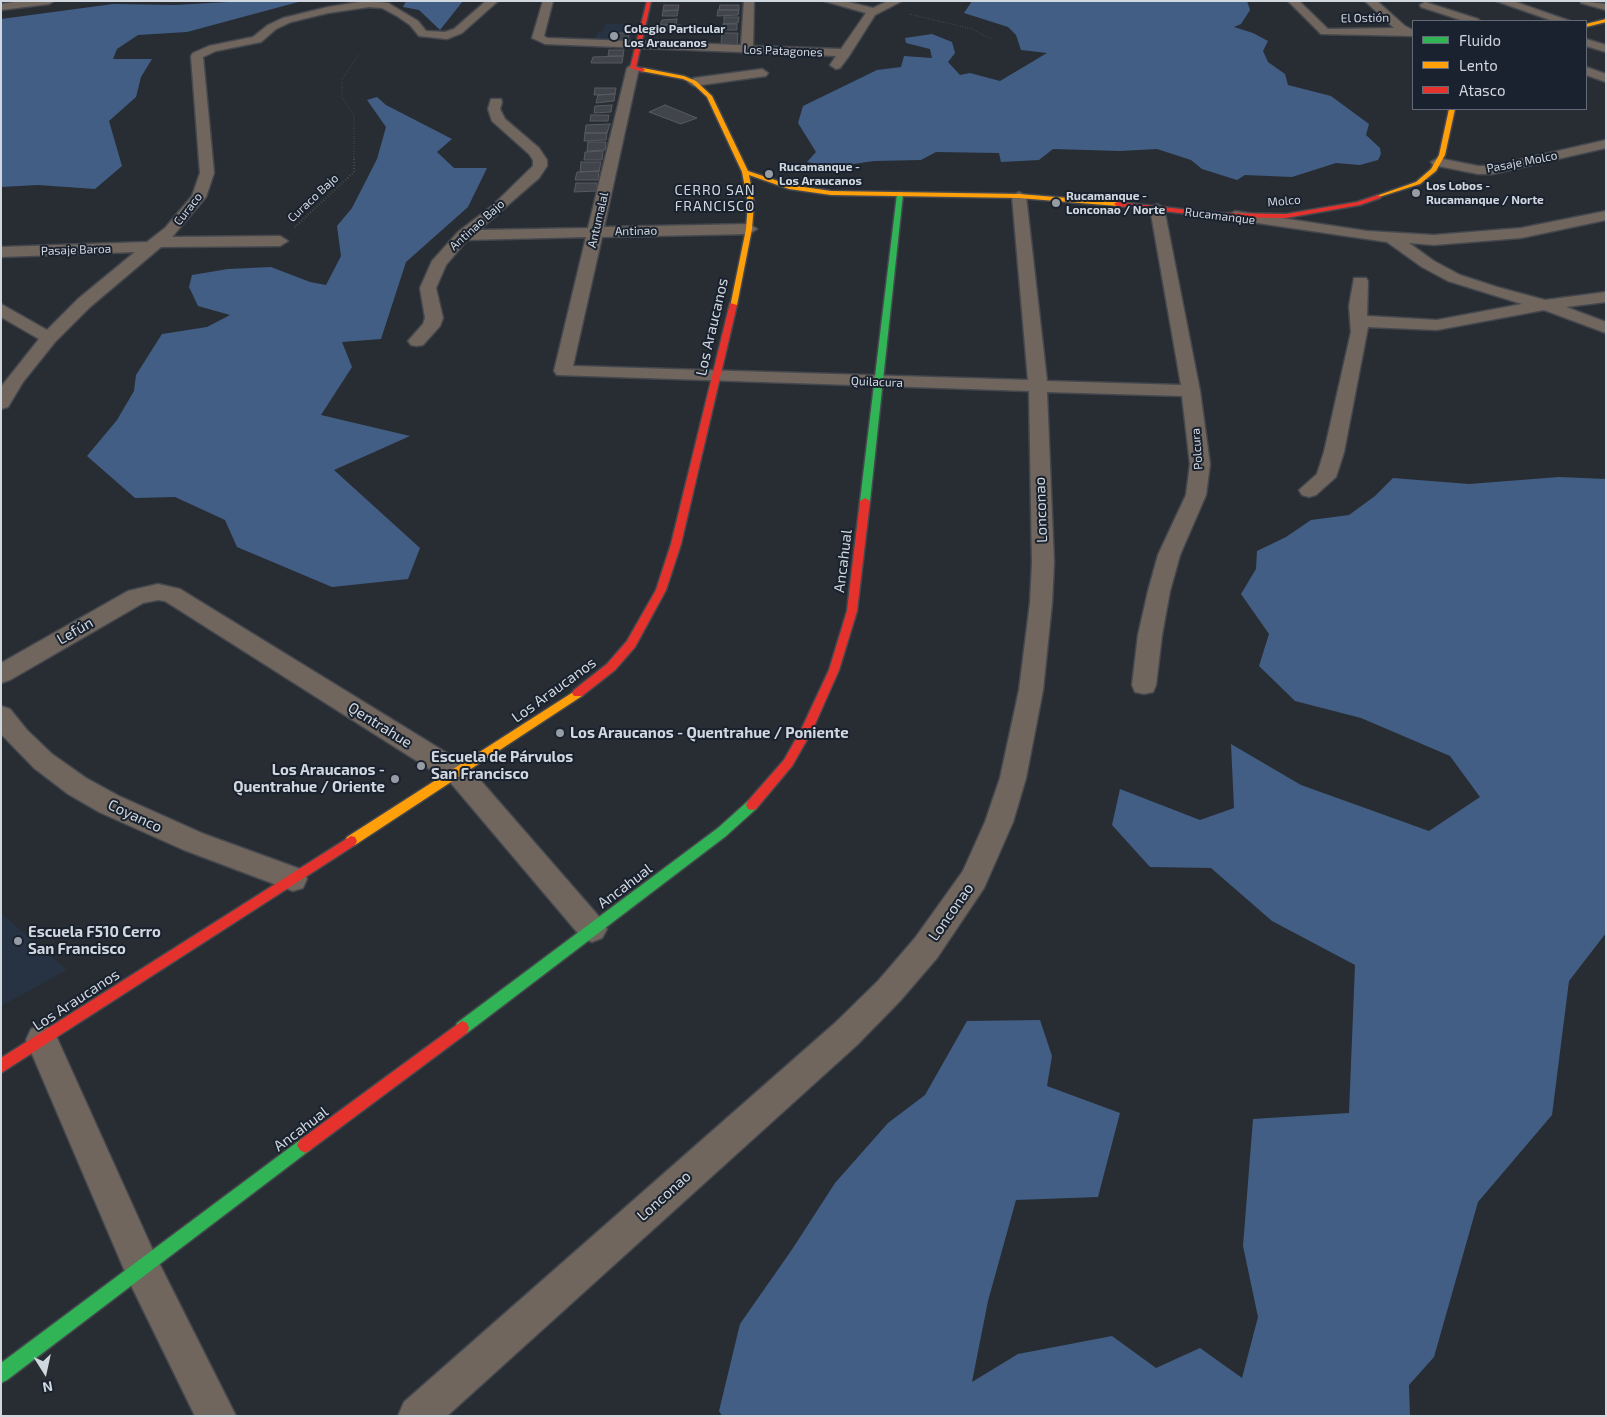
<!DOCTYPE html>
<meta charset="utf-8">
<style>
body{margin:0}
#map{position:relative;width:1607px;height:1417px;overflow:hidden;background:#282d33;font-family:"Exo 2",sans-serif}
canvas{display:block}
.frame{position:absolute;inset:0;border:2px solid #d1d7df;pointer-events:none}
.legend{position:absolute;left:1412px;top:20px;width:175px;height:90px;box-sizing:border-box;background:#19222e;border:1px solid #636a75;margin:0;padding:6px 9px;list-style:none;font-size:15px;color:#d1d7df}
.legend li{display:flex;align-items:center;gap:10px;height:25px}
.legend b{width:25px;border:1px solid #636a75}
.north{position:absolute;left:20px;top:1347px;width:50px;height:50px;-webkit-text-stroke:4px #19222e;paint-order:stroke;rotate:170deg;font-size:14px;font-weight:700;line-height:20px;text-align:center;color:#d1d7df}
.north::after{content:'';display:block;margin:auto;width:18px;height:22px;background:#d1d7df;clip-path:polygon(50% 0,100% 100%,50% 72%,0 100%)}
</style>
<div id="map">
<canvas width="1607" height="1417"></canvas>
<div class="frame"></div>
<ul class="legend">
<li><b style="height:6px;background:#30b455"></b>Fluido</li>
<li><b style="height:6px;background:#ff9f0a"></b>Lento</li>
<li><b style="height:6px;background:#e5322d"></b>Atasco</li>
</ul>
<div class="north">N</div>
</div>
<script>
const c = document.querySelector('canvas').getContext('2d');
c.lineJoin = 'round';
function fillPath(path, color) { c.fillStyle = color; c.fill(path, 'evenodd'); }
const poly = rows => new Path2D(rows.map(r => 'M' + r).join(''));
function trace(path, color, width, dash) { c.strokeStyle = color; c.lineWidth = width; c.lineCap = dash ? 'butt' : 'round'; c.setLineDash(dash || []); c.stroke(path); }
function drawText(font, color, halo, rows, align = 'center') {
  c.font = font + ' "Exo 2",sans-serif'; c.lineWidth = 4; c.setLineDash([]); c.textBaseline = 'middle'; c.strokeStyle = halo; c.fillStyle = color; for (const [text, x, y, turn = 0] of rows) {
    c.save(); c.translate(x, y); c.rotate((+turn || 0) * Math.PI / 180); c.textAlign = isNaN(turn) ? turn : align; if (halo) c.strokeText(text, 0, 0); c.fillText(text, 0, 0); c.restore();
  }
}
fillPath(poly([
 [605,24,634,24,631,40,594,40,598,32,602,32],
 [1,913,67,970,1,1006]
]), '#273343');
fillPath(poly([
 [246,1,302,1,187,32,138,35,117,49,113,59,152,59,141,77,136,97,109,121,122,166,95,189,38,185,1,187,1,19,113,4,175,5],
 [406,1,463,1,440,30,419,10,403,7],
 [972,1,1247,1,1250,10,1241,24,1234,27,1253,33,1268,41,1263,51,1268,62,1285,74,1288,85,1331,96,1369,124,1366,135,1380,148,1381,154,1378,160,1360,165,1336,163,1292,177,1245,175,1237,180,1202,169,1191,160,1157,149,1120,151,1053,149,1039,160,1001,162,999,153,936,152,921,160,874,161,832,167,807,162,816,152,798,123,803,106,877,70,901,67,904,56,932,58,930,49,906,43,905,38,932,34,952,42,955,53,948,62,960,75,970,73,1000,81,1047,53,1021,50,1016,35,1008,27,964,13],
 [377,97,386,105,452,139,437,152,454,168,487,168,468,207,406,262,381,339,342,342,352,367,321,415,410,436,334,470,420,548,408,579,332,587,237,547,225,520,175,497,135,498,87,456,117,420,134,391,136,375,162,334,207,327,230,315,198,306,189,287,192,275,228,269,271,267,310,282,326,285,341,256,337,226,352,208,377,159,386,127,367,100],
 [1559,477,1606,479,1606,933,1569,981,1552,1115,1478,1202,1434,1357,1409,1385,1410,1416,722,1416,719,1411,740,1324,793,1248,835,1183,888,1123,925,1095,967,1021,1040,1020,1052,1056,1047,1086,1120,1113,1098,1197,1016,1200,988,1301,972,1382,1018,1354,1112,1336,1156,1368,1200,1348,1242,1378,1258,1317,1243,1246,1253,1119,1349,1113,1355,965,1272,921,1211,868,1150,867,1112,825,1120,789,1200,820,1234,808,1231,744,1301,785,1429,831,1480,797,1450,756,1361,718,1295,701,1259,666,1269,634,1241,594,1256,569,1257,551,1286,537,1311,520,1349,515,1375,496,1393,478,1469,484]
]), '#425e84');
const building = poly([
 [664,5,679,5,678,10,663,11,664,5],
 [720,5,739,5,739,10,719,10,720,5],
 [678,10,677,16,662,16,663,11,678,10],
 [718,10,739,10,738,15,717,16,718,10],
 [724,17,739,17,738,23,724,24,724,17],
 [677,19,676,25,660,25,662,20,677,19],
 [723,24,737,24,737,30,723,30,723,24],
 [660,25,681,25,680,31,659,31,660,25],
 [613,33,629,33,628,39,612,40,613,33],
 [722,33,738,33,737,45,721,45,722,33],
 [609,50,624,50,623,56,608,56,609,50],
 [623,56,622,63,591,63,593,57,623,56],
 [595,88,616,88,615,94,594,95,595,88],
 [615,94,614,101,596,103,598,95,615,94],
 [612,105,611,112,594,113,595,106,612,105],
 [665,105,697,118,681,124,649,112,665,105],
 [591,115,609,115,608,121,590,121,591,115],
 [610,124,607,133,585,133,586,125,610,124],
 [585,133,607,133,606,140,584,141,585,133],
 [588,142,606,142,605,150,587,151,588,142],
 [603,151,602,160,584,160,585,152,603,151],
 [581,162,601,162,599,171,580,172,581,162],
 [599,171,598,180,575,180,577,172,599,171],
 [576,183,597,183,596,191,574,192,576,183]
]);
fillPath(building, '#41454b');
trace(building, '#575b61', 1);
const street = poly([
 [21,1,54,1,49,4,1,10,1,4,21,1],
 [366,1,388,3,418,21,426,31,445,32,454,29,486,1,498,1,462,33,447,39,419,36,410,25,397,16,382,8,369,7,328,13,291,22,276,29,261,42,216,51,203,57,214,173,206,197,172,237,280,236,288,241,280,246,161,247,90,307,55,342,23,382,8,407,1,409,1,387,39,339,1,317,1,304,47,330,78,299,135,252,1,257,1,247,147,242,165,228,192,196,200,173,191,56,193,53,209,46,253,37,268,25,283,18,328,7,366,1],
 [543,1,553,1,544,36,547,38,741,45,744,1,754,1,753,46,841,49,866,13,824,1,844,1,873,8,888,1,902,1,875,15,849,56,840,68,836,69,830,65,836,56,545,44,532,38,543,1],
 [1288,1,1299,1,1328,29,1394,28,1365,1,1377,1,1405,26,1413,30,1413,36,1321,34,1288,1],
 [1496,1,1513,1,1570,21,1553,21,1496,1],
 [1580,1,1606,4,1606,10,1581,3,1580,1],
 [1425,2,1478,19,1480,21,1464,21,1421,7,1420,5,1425,2],
 [1586,39,1606,45,1606,52,1586,46,1586,39],
 [633,64,639,68,604,227,749,224,757,229,749,234,602,237,573,366,1028,380,1012,196,1019,192,1026,196,1047,381,1181,385,1150,208,1157,204,1164,208,1200,391,1210,464,1206,495,1180,555,1170,591,1162,635,1156,685,1153,692,1144,694,1135,692,1132,685,1138,635,1148,591,1158,555,1186,495,1190,464,1182,396,1047,392,1054,563,1052,603,1043,690,1026,778,1013,822,984,888,937,958,900,1001,857,1045,447,1416,398,1416,404,1402,835,1023,878,981,915,938,963,871,985,822,1000,778,1019,690,1030,603,1032,563,1029,391,557,375,554,371,586,237,467,240,446,265,436,288,443,318,440,326,423,345,417,346,411,345,408,341,423,324,425,318,420,288,432,261,458,232,492,206,533,166,533,160,529,154,492,121,488,109,491,99,501,99,502,102,500,109,505,119,539,148,547,160,547,166,539,178,479,230,588,228,627,68,633,64],
 [1586,67,1606,74,1606,82,1586,75,1586,67],
 [762,69,768,73,766,76,694,86,688,82,694,78,762,69],
 [1606,140,1606,148,1492,174,1478,174,1433,165,1431,162,1438,158,1478,166,1492,166,1606,140],
 [1235,211,1367,231,1434,235,1521,228,1606,211,1606,220,1521,238,1434,245,1409,243,1434,261,1460,275,1497,287,1545,300,1606,292,1606,302,1566,307,1606,322,1606,333,1544,310,1437,330,1368,327,1344,452,1336,477,1316,495,1309,497,1302,495,1299,490,1317,474,1324,452,1351,332,1349,306,1354,278,1366,278,1368,281,1367,316,1437,320,1522,304,1448,281,1422,267,1387,242,1230,219,1227,216,1235,211],
 [158,584,180,589,468,766,602,920,607,929,602,938,592,942,582,938,450,782,165,601,158,600,143,603,10,680,1,683,1,663,128,591,158,584],
 [1,706,10,709,27,730,52,754,86,778,119,796,204,834,303,870,307,879,303,888,293,891,184,850,99,812,68,794,34,768,1,734,1,706],
 [42,1025,53,1029,155,1255,236,1416,195,1416,129,1281,26,1040,31,1029,42,1025]
]);
const fast = poly([
 [900,192,903,194,870,501,865,504,860,501,897,194,900,192],
 [752,800,756,801,758,805,756,809,726,836,467,1033,462,1035,457,1033,455,1028,457,1023,718,828,748,801,752,800],
 [305,1137,310,1140,313,1145,310,1150,7,1380,1,1383,1,1363,300,1140,305,1137]
]);
const slow = poly([
 [1606,19,1606,22,1586,27,1586,24,1606,19],
 [643,68,684,76,696,81,712,96,748,171,790,185,831,191,1019,194,1117,202,1120,204,1117,206,1019,198,831,195,789,189,749,175,754,203,752,229,737,305,730,307,746,229,748,203,742,172,707,97,692,83,683,79,641,71,643,68],
 [1449,109,1455,109,1445,155,1436,171,1420,184,1376,198,1376,196,1416,182,1431,169,1439,155,1449,109],
 [578,689,582,690,584,693,582,696,355,845,351,846,347,845,345,841,347,837,578,689]
]);
const jam = poly([
 [647,1,651,1,636,67,645,69,643,72,630,68,647,1],
 [1378,195,1381,197,1380,198,1360,205,1286,218,1217,217,1117,206,1114,204,1117,202,1217,213,1286,214,1357,202,1378,195],
 [730,303,737,305,681,544,666,590,635,647,615,670,582,696,574,696,572,693,574,690,607,664,627,641,656,590,671,544,730,303],
 [865,498,870,501,857,611,839,670,812,731,792,766,756,809,752,810,748,809,746,805,748,801,784,760,801,730,829,670,847,611,860,501,865,498],
 [351,836,355,837,357,841,355,845,1,1073,1,1058,351,836],
 [462,1021,467,1023,469,1028,467,1033,310,1150,305,1153,300,1150,297,1145,300,1140,462,1021]
]);
trace(street, '#44484e', 3);
trace(fast, '#44484e', 3);
trace(slow, '#44484e', 3);
trace(jam, '#44484e', 3);
trace(poly([
 [909,14,972,29,991,39],
 [354,159,354,116,342,97,342,79,359,55]
]), '#67625e', 1, [0.5, 2]);
trace(poly([
 [295,227,354,172,354,158]
]), '#67625e', 2, [0.5, 2.5]);
fillPath(street, '#70665e');
fillPath(fast, '#30b455');
fillPath(slow, '#ff9f0a');
fillPath(jam, '#e5322d');
for (const [x, y, r, color] of [
 [614,36,5,"#969ca3"],
 [769,174,5,"#969ca3"],
 [1416,193,5,"#969ca3"],
 [1056,203,5,"#969ca3"],
 [560,733,5,"#969ca3"],
 [421,766,5,"#969ca3"],
 [395,779,5,"#969ca3"],
 [18,941,5,"#969ca3"]
]) { const dot = new Path2D(); dot.arc(x, y, r, 0, 2 * Math.PI); c.fillStyle = color; c.fill(dot); trace(dot, '#19222e', 2); }
drawText('12px', '#d1d7df', '#19222e', [
 ["El Ostión",1365,18,-1],
 ["Los Patagones",783,51,2],
 ["Pasaje Molco",1522,162,-11],
 ["Curaco Bajo",313,198,-43],
 ["Molco",1284,201,-5],
 ["Curaco",188,209,-52],
 ["Rucamanque",1220,216,7],
 ["Antumalal",598,220,-77],
 ["Antinao Bajo",477,225,-42],
 ["Antinao",636,231,-1],
 ["Pasaje Baroa",76,250,-2],
 ["Quilacura",877,382,2],
 ["Polcura",1197,449,-94]
]);
drawText('bold 12px', '#d1d7df', '#19222e', [
 ["Colegio Particular",624,29],
 ["Los Araucanos",624,43],
 ["Rucamanque -",779,167],
 ["Los Araucanos",779,181],
 ["Los Lobos -",1426,186],
 ["Rucamanque / Norte",1426,200],
 ["Rucamanque -",1066,196],
 ["Lonconao / Norte",1066,210]
], 'left');
c.letterSpacing = '1px';
drawText('14px', '#d1d7df', '#19222e', [
 ["CERRO SAN",715,190],
 ["FRANCISCO",715,206]
]);
c.letterSpacing = '0px';
drawText('15px', '#d1d7df', '#19222e', [
 ["Los Araucanos",712,327,-77],
 ["Lonconao",1041,510,-92],
 ["Ancahual",843,561,-83],
 ["Lefún",75,631,-30],
 ["Los Araucanos",554,690,-36],
 ["Qentrahue",380,725,32],
 ["Coyanco",135,816,25],
 ["Ancahual",625,886,-37],
 ["Lonconao",951,912,-55],
 ["Los Araucanos",76,1000,-33],
 ["Ancahual",301,1129,-37],
 ["Lonconao",664,1196,-42]
]);
drawText('bold 15px', '#d1d7df', '#19222e', [
 ["Los Araucanos - Quentrahue / Poniente",570,733],
 ["Escuela de Párvulos",431,757],
 ["San Francisco",431,774],
 ["Los Araucanos -",385,770,"right"],
 ["Quentrahue / Oriente",385,787,"right"],
 ["Escuela F510 Cerro",28,932],
 ["San Francisco",28,949]
], 'left');
</script>
